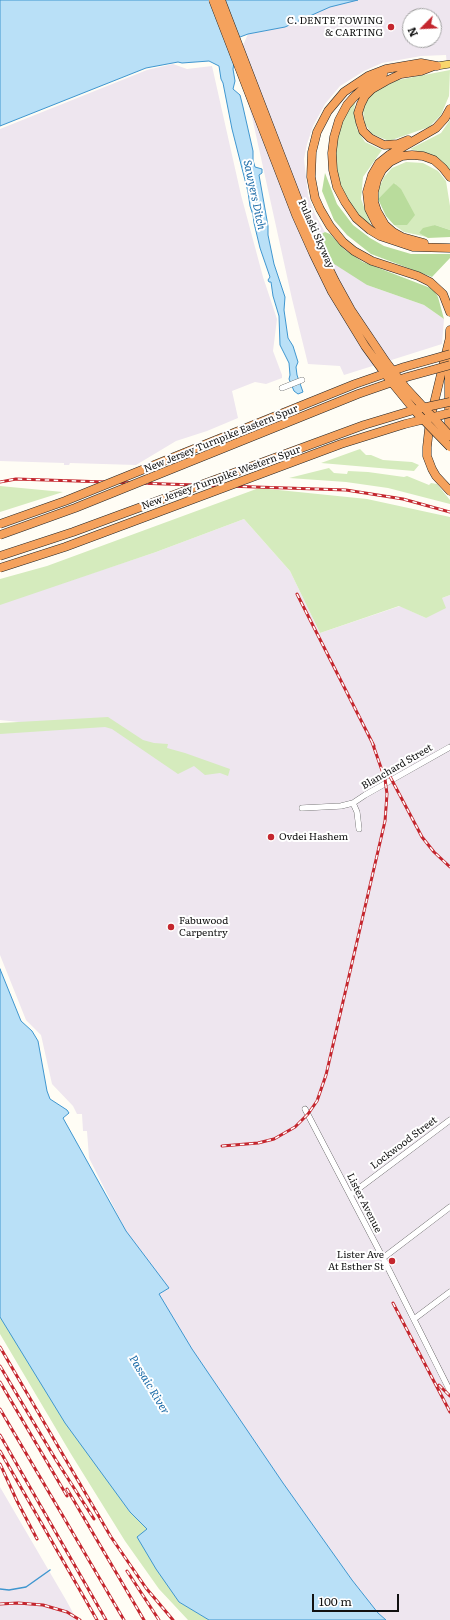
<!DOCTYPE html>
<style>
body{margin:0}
#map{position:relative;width:450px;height:1620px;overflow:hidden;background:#fffdf5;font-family:Literata,serif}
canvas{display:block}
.north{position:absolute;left:402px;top:8px;width:40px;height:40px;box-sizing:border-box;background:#fff;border:1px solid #a0a0a0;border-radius:50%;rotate:246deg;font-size:11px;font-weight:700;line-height:16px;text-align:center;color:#111}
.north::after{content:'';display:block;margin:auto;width:14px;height:18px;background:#c4262e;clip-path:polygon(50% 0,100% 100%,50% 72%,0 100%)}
.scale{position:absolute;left:312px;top:1594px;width:87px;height:18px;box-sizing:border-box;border:2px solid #111;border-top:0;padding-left:5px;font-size:12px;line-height:14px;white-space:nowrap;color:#111;-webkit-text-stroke:3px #fff;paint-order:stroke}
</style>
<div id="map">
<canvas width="450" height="1620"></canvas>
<div class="north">N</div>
<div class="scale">100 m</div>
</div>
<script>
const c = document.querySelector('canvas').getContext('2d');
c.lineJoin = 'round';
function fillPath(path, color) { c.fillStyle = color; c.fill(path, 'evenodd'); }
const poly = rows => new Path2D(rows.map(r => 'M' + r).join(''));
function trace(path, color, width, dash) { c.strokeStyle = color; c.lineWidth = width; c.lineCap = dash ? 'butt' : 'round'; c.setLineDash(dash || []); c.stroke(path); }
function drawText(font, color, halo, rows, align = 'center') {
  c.font = font + ' Literata,serif'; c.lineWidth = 4; c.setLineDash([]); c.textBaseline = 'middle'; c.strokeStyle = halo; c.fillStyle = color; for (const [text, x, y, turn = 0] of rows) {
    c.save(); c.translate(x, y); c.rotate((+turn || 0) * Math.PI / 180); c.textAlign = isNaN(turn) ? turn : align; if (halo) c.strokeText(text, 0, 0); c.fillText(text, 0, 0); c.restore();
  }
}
fillPath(poly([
 [358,0,450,0,450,65,447,66,446,55,421,56,382,63,364,71,340,86,325,104,313,126,307,144,304,159,308,195,315,214,325,232,318,235,367,285,424,305,444,319,442,344,344,375,340,366,308,364,292,299,252,117,240,77,239,54,248,34,285,27,304,19,322,9],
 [410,16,434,16,434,40,410,40],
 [173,64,187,69,212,66,241,195,263,277,277,319,273,351,282,375,282,378,266,384,255,382,232,391,238,418,207,431,176,441,136,465,70,463,69,465,64,465,64,463,0,461,0,129,147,70],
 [244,519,290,571,320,633,400,606,426,618,442,598,450,595,450,1620,386,1620,378,1613,352,1580,283,1483,192,1349,159,1294,168,1288,126,1231,89,1158,87,1131,83,1131,82,1114,77,1114,73,1106,52,1084,41,1035,26,1020,0,955,0,734,19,722,0,720,0,604,156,552],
 [0,1487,66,1600,77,1620,0,1620]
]), '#eee6ef');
fillPath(poly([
 [450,70,449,96,441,115,429,127,389,141,372,134,365,124,363,111,367,99,375,91,398,80],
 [355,102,354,113,357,129,365,142,382,150,363,177,361,199,372,228,356,212,344,196,336,171,335,140,345,113],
 [450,120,450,174,431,155,410,149,441,133],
 [406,162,423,163,438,171,446,181,450,206,450,230,435,225,419,233,427,237,404,232,394,225,407,225,395,183,378,199,379,188,384,177,392,168],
 [360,449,366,455,371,455,383,460,412,462,419,465,414,471,321,463],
 [329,468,334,473,347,474,348,471,368,472,404,477,407,476,429,485,431,483,437,484,450,500,450,504,388,488,346,482,289,478],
 [0,486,63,492,0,512],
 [259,488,367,499,450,517,450,595,442,598,446,608,426,618,399,606,320,633,290,571,244,519,156,552,0,605,0,579,47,566],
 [108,717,143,740,154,743,168,744,167,748,185,753,230,769,228,776,220,773,205,775,194,766,178,774,112,729,105,727,0,734,0,723],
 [0,1317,130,1512,148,1530,179,1602,209,1620,188,1620,159,1589,125,1541,71,1454,0,1334]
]), '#d5ebbd');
fillPath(poly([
 [325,173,337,204,353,225,370,238,384,246,411,254,450,254,450,258,432,277,371,254,347,235,334,220,322,191],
 [394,183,401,189,415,215,407,225,394,225,386,216,378,199],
 [435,225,450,230,450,237,428,238,419,233,423,228],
 [325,232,330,234,345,250,363,262,433,289,438,297,444,319,424,305,367,285,331,262,317,236]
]), '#b9dc9c');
const water = poly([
 [0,0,358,0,330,7,285,27,248,34,240,37,232,42,234,63,233,69,235,81,233,89,240,95,243,107,253,151,253,160,255,167,262,169,262,173,259,175,268,226,268,235,274,264,285,297,284,310,288,338,293,346,298,362,296,367,297,375,303,392,298,394,294,391,289,379,290,375,289,363,280,345,279,316,273,296,271,282,269,282,268,280,270,277,260,248,254,223,253,215,250,206,248,192,232,129,223,83,221,79,219,66,209,61,182,63,178,62,146,68,0,126,0,0],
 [0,969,21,1021,32,1031,38,1041,47,1091,50,1099,67,1110,69,1113,63,1118,126,1231,169,1288,159,1294,192,1349,283,1483,352,1580,378,1613,386,1620,209,1620,179,1602,156,1569,137,1537,147,1529,130,1512,65,1423,0,1317,0,969]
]);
fillPath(water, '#b9e0f7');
trace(water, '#3f96cf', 1);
trace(poly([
 [0,1589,9,1590,26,1587,50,1570]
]), '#3f96cf', 1.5);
const minor = poly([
 [282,388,302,380],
 [353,803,357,812,359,829],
 [302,808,341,806,353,803,365,795,450,747],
 [305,1109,383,1258,450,1391],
 [350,1195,450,1120],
 [383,1258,450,1207],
 [414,1319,450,1292]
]);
const major = poly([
 [437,66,450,64]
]);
const highway = poly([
 [437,66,421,63,386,69,368,76,344,92,328,111,317,132,312,152,311,177,315,198,320,209,330,226,343,242,354,251,372,261,418,276,430,282,443,294,450,312],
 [383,74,370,82,354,97,347,105,339,120,334,137,332,153,333,170,337,187,345,202,356,218,370,230,380,236,413,247,450,248],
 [408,140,398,144,384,145,370,138,363,131,360,122,358,113,361,104,365,96,372,89,386,81,401,74,421,71,434,66],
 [391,239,376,223,369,209,367,192,372,175,379,163,389,155,436,128,445,118,450,109],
 [424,243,402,237,393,232,385,225,377,211,374,202,374,192,377,180,382,170,390,162,402,156,412,155,423,156,434,160,443,168,450,177],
 [449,341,430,420,427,447,427,456,432,469,436,476,450,491],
 [449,346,450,330],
 [449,438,449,359]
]);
trace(minor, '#444', 6);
trace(major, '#222', 8);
trace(highway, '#222', 9);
trace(minor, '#fff', 5.5);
trace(major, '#f9d66b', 7);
trace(highway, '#f5a25d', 8);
const rail = poly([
 [0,482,16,479,346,490,403,499,450,512],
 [297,594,374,746],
 [386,769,422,837,434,852,450,867],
 [222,1146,258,1143,274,1139,295,1127,308,1114,317,1101,326,1075,385,821,387,794,385,779,372,742],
 [393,1303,450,1412],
 [0,1347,111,1537,146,1588,173,1620],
 [0,1366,56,1460,94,1519],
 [0,1382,67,1496],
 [439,1385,450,1396],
 [0,1409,124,1620],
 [0,1435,106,1620],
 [0,1451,97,1620],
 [0,1464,17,1501,37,1539],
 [67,1489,144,1620],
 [127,1571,159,1620],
 [0,1604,18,1603,43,1605,67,1612,80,1620]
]);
trace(rail, '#c4262e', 3);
trace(rail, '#fff', 1.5, [4.5]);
const highwayBridge = poly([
 [213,0,296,215,313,253,332,292,365,346,389,379,416,412,450,447],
 [221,0,308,226,335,281,351,310,386,362,405,387,450,436],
 [0,524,65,501,355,384,404,367,450,354],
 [0,535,75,508,358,394,407,377,450,365],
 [0,556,73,532,364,425,417,409,450,402],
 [0,568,65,547,341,444,405,424,450,413]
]);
trace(highwayBridge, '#222', 9, []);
trace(highwayBridge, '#f5a25d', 8);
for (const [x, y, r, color] of [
 [391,27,4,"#c4262e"],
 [271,837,4,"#c4262e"],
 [171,927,4,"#c4262e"],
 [392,1261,4,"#c4262e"]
]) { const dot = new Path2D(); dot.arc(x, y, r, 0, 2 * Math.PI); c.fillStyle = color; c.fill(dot); trace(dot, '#fff', 1.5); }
drawText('10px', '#111', '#fff', [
 ["C. DENTE TOWING",383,21],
 ["& CARTING",383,33],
 ["Ovdei Hashem",279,837,"left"],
 ["Fabuwood",179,921,"left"],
 ["Carpentry",179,933,"left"],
 ["Lister Ave",384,1255],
 ["At Esther St",384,1267]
], 'right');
drawText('10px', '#111', '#fff', [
 ["Pulaski Skyway",316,234,66],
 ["New Jersey Turnpike Eastern Spur",221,439,-22],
 ["New Jersey Turnpike Western Spur",221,478,-20],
 ["Blanchard Street",397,767,-30],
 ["Lockwood Street",404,1143,-37],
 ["Lister Avenue",364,1203,63]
]);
drawText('italic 11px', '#1768a6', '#fff', [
 ["Sawyers Ditch",254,195,78],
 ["Passaic River",149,1385,59]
]);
</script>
